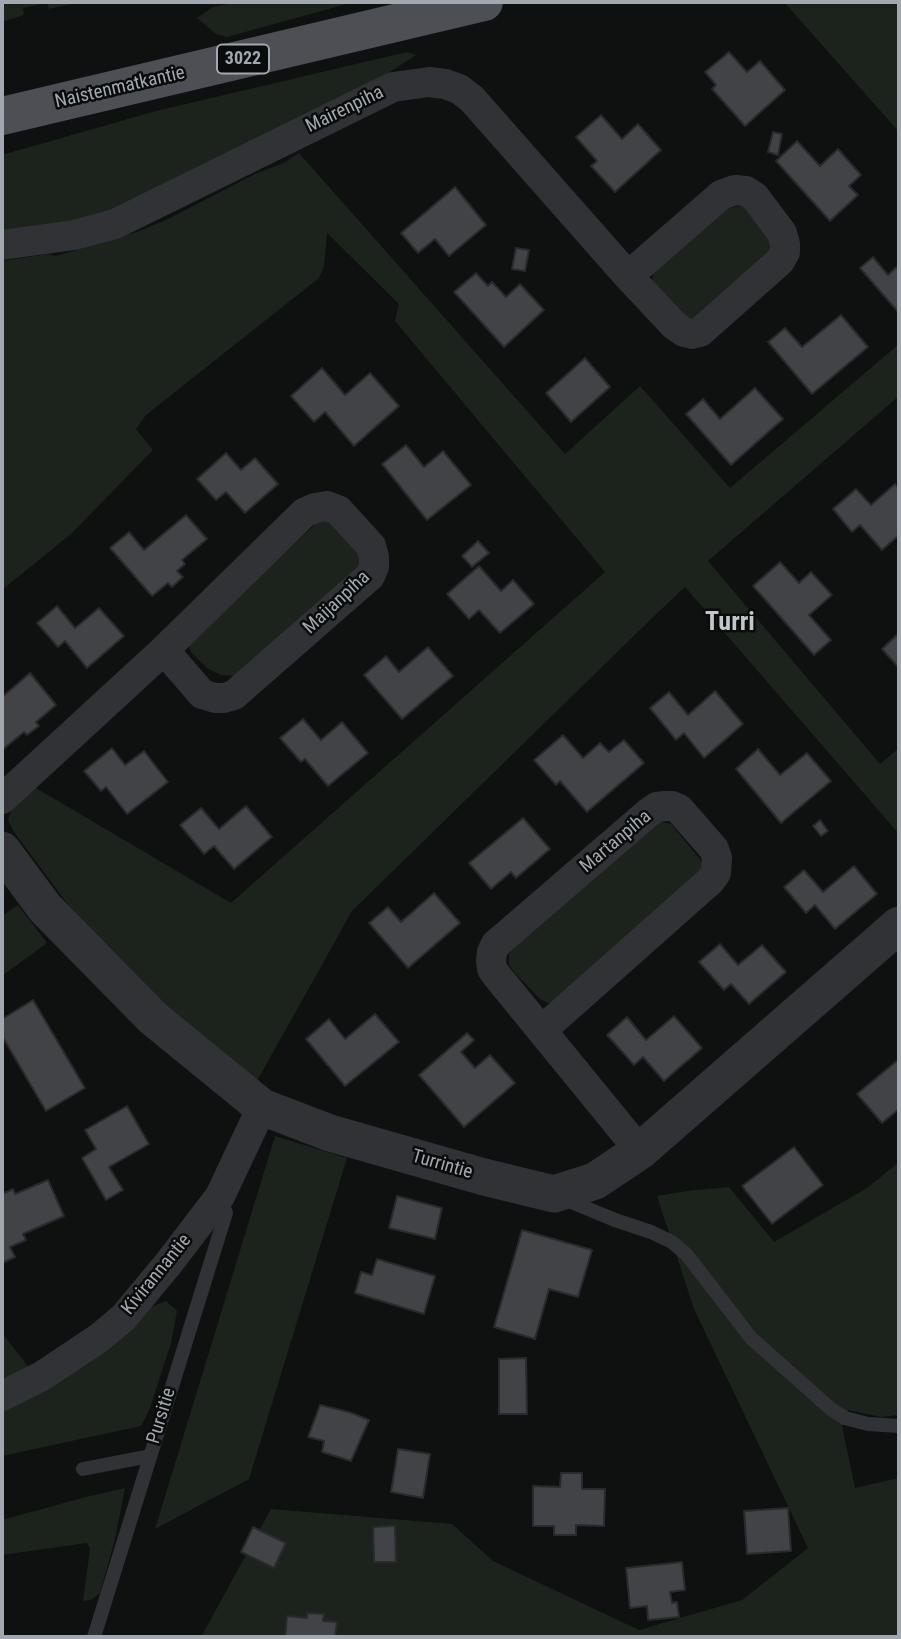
<!DOCTYPE html>
<style>
body{margin:0}
#map{position:relative;width:901px;height:1639px;overflow:hidden;background:#0f1010;font-family:"Roboto Condensed",sans-serif}
canvas{display:block}
.frame{position:absolute;inset:0;border:4px solid #a2a8b0;pointer-events:none}
</style>
<div id="map">
<canvas width="901" height="1639"></canvas>
<div class="frame"></div>
</div>
<script>
const c = document.querySelector('canvas').getContext('2d');
c.lineJoin = 'round';
function fillPath(path, color) { c.fillStyle = color; c.fill(path, 'evenodd'); }
const poly = rows => new Path2D(rows.map(r => 'M' + r).join(''));
function trace(path, color, width, dash) { c.strokeStyle = color; c.lineWidth = width; c.lineCap = dash ? 'butt' : 'round'; c.setLineDash(dash || []); c.stroke(path); }
function drawText(font, color, halo, rows, align = 'center') {
  c.font = font + ' "Roboto Condensed",sans-serif'; c.lineWidth = 5; c.setLineDash([]); c.textBaseline = 'middle'; c.strokeStyle = halo; c.fillStyle = color; for (const [text, x, y, turn = 0] of rows) {
    c.save(); c.translate(x, y); c.rotate((+turn || 0) * Math.PI / 180); c.textAlign = isNaN(turn) ? turn : align; if (halo) c.strokeText(text, 0, 0); c.fillText(text, 0, 0); c.restore();
  }
}
fillPath(poly([
 [2,2,79,2,49,9,47,3,23,8,24,15,2,22],
 [238,2,354,2,227,37,216,34,197,18,213,7],
 [784,2,899,2,899,132],
 [407,52,416,55,385,75,155,194,82,220,2,236,2,155,156,111],
 [299,153,565,454,640,386,730,488,899,344,899,396,708,561,880,764,899,748,899,834,685,587,649,621,352,911,257,1081,186,1030,81,922,14,832,8,820,13,806,36,788,231,903,605,572,395,321,399,304,327,233,324,266,319,278,146,415,136,429,153,450,72,533,2,590,2,261,47,254,56,256,137,232,168,219,255,174,283,163],
 [739,206,750,207,777,245,693,319,684,316,656,289,652,279,654,270,727,209],
 [326,519,363,551,362,568,241,674,232,676,221,675,207,668,191,652,189,646,189,638,316,524],
 [662,822,671,824,699,858,703,864,700,874,550,1004,540,999,514,972,509,964,509,953,512,943,655,825],
 [18,905,47,943,2,976,2,916],
 [275,1136,347,1158,249,1479,155,1529],
 [899,1162,899,1415,881,1417,848,1410,842,1426,855,1488,899,1478,899,1637,201,1637,271,1509,452,1524,493,1561,639,1630,742,1600,808,1548,694,1309,657,1196,687,1191,729,1187,774,1242,867,1188],
 [166,1301,177,1311,171,1343,150,1408,141,1426,2,1456,2,1403,148,1308],
 [2,1333,31,1370,2,1381],
 [125,1488,115,1539,100,1593,91,1600,83,1601,90,1549,87,1543,2,1555,2,1520,86,1497]
]), '#1c231c');
const building = poly([
 [729,52,747,72,760,61,785,90,745,126,712,89,716,85,705,72,729,52],
 [601,115,622,139,638,124,661,150,615,192,591,166,597,161,576,137,601,115],
 [773,132,782,134,778,155,768,152,773,132],
 [797,141,820,166,838,149,861,175,849,186,858,195,830,221,776,161,797,141],
 [455,187,486,225,449,256,435,239,418,253,401,233,455,187],
 [516,248,529,250,525,271,512,269,516,248],
 [873,257,888,275,899,265,899,313,860,268,873,257],
 [476,273,488,286,492,282,506,297,520,284,544,310,504,347,454,292,476,273],
 [841,315,868,347,812,394,768,342,785,328,802,347,841,315],
 [585,358,610,387,571,422,546,393,585,358],
 [322,368,345,395,370,373,399,406,354,446,325,412,314,422,291,396,322,368],
 [755,388,783,419,731,465,686,414,703,399,720,419,755,388],
 [406,445,424,467,443,451,471,485,427,520,382,464,406,445],
 [226,453,241,470,255,458,278,484,245,513,226,492,216,500,197,479,226,453],
 [895,484,899,489,899,535,882,550,860,525,852,532,833,509,856,489,871,505,895,484],
 [186,515,207,539,182,560,185,564,177,571,183,577,172,587,168,583,152,596,110,548,129,532,144,550,186,515],
 [478,541,489,553,472,567,462,556,478,541],
 [780,562,799,583,811,572,832,595,809,615,831,640,814,655,753,586,780,562],
 [479,566,501,591,513,580,534,604,500,633,479,610,469,619,447,594,479,566],
 [57,606,75,628,99,608,124,636,87,668,65,641,58,647,37,623,57,606],
 [899,633,899,668,882,649,899,633],
 [428,647,453,676,402,719,364,675,386,656,399,672,428,647],
 [30,673,56,705,36,722,39,726,27,735,24,732,2,750,2,697,30,673],
 [715,691,743,724,704,758,684,733,676,740,650,708,669,692,688,715,715,691],
 [303,719,321,740,342,722,368,753,328,786,305,759,301,762,280,738,303,719],
 [563,735,583,758,600,743,609,752,624,740,644,763,587,812,560,781,556,785,534,760,563,735],
 [112,748,125,765,144,751,168,782,127,814,106,787,101,791,84,771,112,748],
 [758,749,780,775,807,753,831,781,781,823,736,769,758,749],
 [246,806,272,837,234,869,214,846,204,854,180,825,201,808,219,829,246,806],
 [523,818,550,849,516,878,511,872,491,889,469,863,523,818],
 [820,820,828,831,821,836,813,826,820,820],
 [854,866,877,894,835,929,815,905,806,913,784,887,804,870,823,892,854,866],
 [434,893,460,923,408,968,369,923,388,907,401,922,434,893],
 [720,944,738,965,762,945,786,972,749,1004,731,984,724,990,699,962,720,944],
 [33,1000,85,1088,46,1111,2,1036,2,1019,33,1000],
 [375,1014,399,1042,345,1086,306,1039,329,1019,345,1039,375,1014],
 [674,1016,702,1048,664,1081,643,1057,634,1065,607,1035,627,1017,646,1040,674,1016],
 [467,1033,474,1040,461,1052,475,1068,490,1055,515,1083,464,1127,419,1075,467,1033],
 [899,1059,899,1109,882,1123,857,1094,899,1059],
 [127,1106,149,1144,109,1167,123,1190,106,1200,82,1158,96,1149,85,1130,127,1106],
 [794,1147,823,1185,772,1224,742,1186,794,1147],
 [48,1180,64,1216,23,1234,26,1240,10,1247,15,1257,2,1263,2,1194,13,1189,15,1194,48,1180],
 [397,1196,442,1208,435,1239,389,1228,397,1196],
 [522,1230,592,1250,578,1297,549,1289,535,1339,494,1327,522,1230],
 [377,1259,435,1276,424,1314,355,1293,361,1272,372,1275,377,1259],
 [526,1358,527,1414,499,1414,499,1359,526,1358],
 [320,1405,349,1412,369,1420,351,1461,322,1452,324,1441,308,1437,320,1405],
 [398,1449,430,1454,423,1498,391,1492,398,1449],
 [561,1473,582,1473,582,1489,605,1489,604,1526,576,1525,576,1535,554,1535,554,1526,533,1526,533,1486,560,1487,561,1473],
 [788,1508,791,1551,747,1554,744,1511,788,1508],
 [392,1526,395,1526,396,1562,374,1562,373,1527,392,1526],
 [253,1527,286,1543,274,1568,241,1552,253,1527],
 [682,1562,685,1590,670,1592,672,1603,677,1602,679,1617,648,1620,647,1606,630,1608,626,1568,682,1562],
 [307,1613,324,1614,323,1621,337,1622,335,1637,285,1637,287,1616,307,1618,307,1613]
]);
fillPath(building, '#414346');
trace(building, '#2a2a2c', 2);
trace(poly([
 [562,1198,615,1220,651,1232,672,1242,687,1255,751,1338,831,1409,845,1418,868,1424,899,1426],
 [83,1469,150,1456],
 [94,1637,226,1213,220,1197]
]), '#313235', 14);
trace(poly([
 [2,245,74,235,115,224,393,87,429,82,445,84,459,89,472,99,628,276,674,325,684,332,692,334,700,332,780,261,785,252,785,244,782,233,755,197,746,191,735,190,721,195,628,276],
 [2,799,164,650,304,513,315,508,327,506,338,510,371,546,374,557,374,567,370,576,234,695,224,698,215,698,202,694,164,650],
 [542,1030,710,881,716,873,717,858,714,849,679,809,672,806,665,806,657,807,648,813,496,944,492,952,491,961,492,969,497,976,640,1151],
 [2,1396,42,1376,99,1338,123,1318,168,1264,220,1196,262,1107]
]), '#313235', 30);
trace(poly([
 [2,850,45,908,153,1018,262,1107,330,1133,484,1177,554,1194,595,1181,640,1151,899,925]
]), '#313235', 37);
trace(poly([
 [2,116,484,2]
]), '#4d4f54', 38);
for (const [x, y, w] of [
 [243,59,52]
]) { const box = new Path2D(); box.roundRect(x - w / 2, y - 14.5, w, 29, 5); c.fillStyle = '#0a0b0b'; c.fill(box); trace(box, '#a2a8b0', 2); }
drawText('bold 18px', '#a2a8b0', null, [
 ["3022",243,59]
]);
drawText('19px', '#a2a8b0', '#0a0b0b', [
 ["Naistenmatkantie",120,88,-13],
 ["Mairenpiha",345,110,-26],
 ["Maijanpiha",337,603,-43],
 ["Martanpiha",616,842,-40],
 ["Turrintie",442,1165,16],
 ["Kivirannantie",157,1275,-51],
 ["Pursitie",162,1416,-73]
]);
drawText('bold 26px', '#c2c7cc', '#0a0b0b', [
 ["Turri",730,623]
]);
</script>
